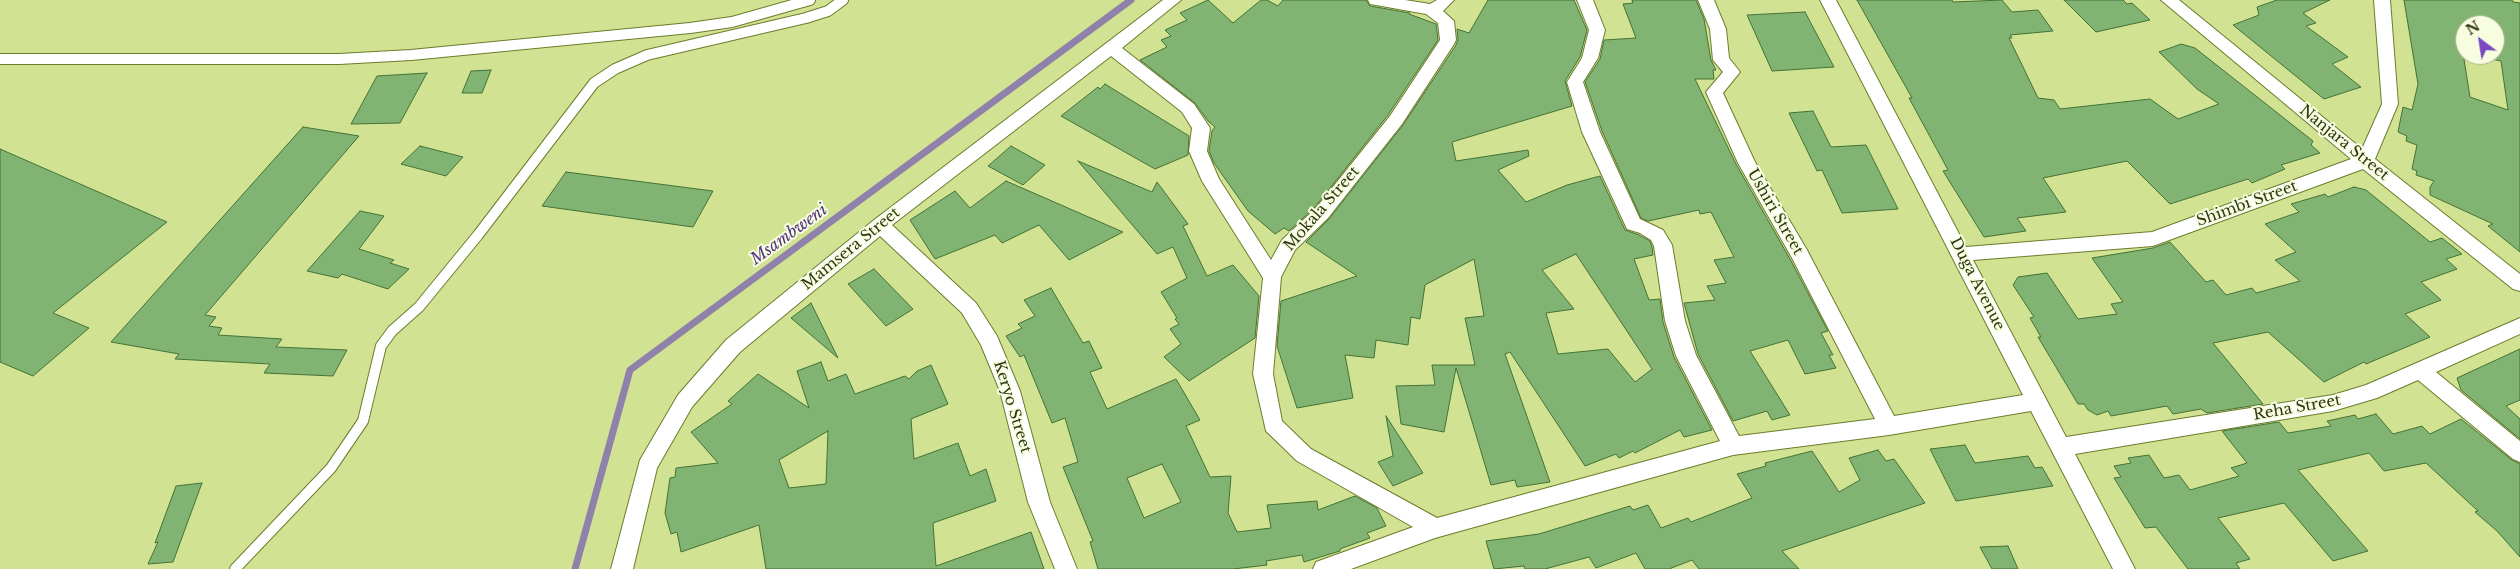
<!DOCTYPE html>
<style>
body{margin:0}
#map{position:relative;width:2520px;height:569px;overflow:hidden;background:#d1e392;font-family:"Libre Baskerville",serif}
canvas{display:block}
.north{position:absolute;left:2455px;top:15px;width:50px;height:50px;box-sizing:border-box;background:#f6fedf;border:1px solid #a7ae8f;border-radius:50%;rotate:329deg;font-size:14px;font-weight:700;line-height:20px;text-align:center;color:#313716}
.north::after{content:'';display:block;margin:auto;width:18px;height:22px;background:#7a49c1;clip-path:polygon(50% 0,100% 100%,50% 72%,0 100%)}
</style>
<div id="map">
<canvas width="2520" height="569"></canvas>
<div class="north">N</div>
</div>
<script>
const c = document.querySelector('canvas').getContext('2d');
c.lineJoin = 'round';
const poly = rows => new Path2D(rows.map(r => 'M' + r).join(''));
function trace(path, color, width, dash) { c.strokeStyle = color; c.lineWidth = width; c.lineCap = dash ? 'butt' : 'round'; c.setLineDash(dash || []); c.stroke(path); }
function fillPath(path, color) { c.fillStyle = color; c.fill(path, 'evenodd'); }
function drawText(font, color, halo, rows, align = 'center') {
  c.font = font + ' "Libre Baskerville",serif'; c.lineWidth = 4; c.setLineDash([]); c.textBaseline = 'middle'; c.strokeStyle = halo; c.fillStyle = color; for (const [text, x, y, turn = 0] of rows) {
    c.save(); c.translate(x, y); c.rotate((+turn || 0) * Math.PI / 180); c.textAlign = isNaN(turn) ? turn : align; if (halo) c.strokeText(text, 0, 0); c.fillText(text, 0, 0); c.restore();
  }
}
trace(poly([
 [575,569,630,370,1131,0]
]), '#9081aa', 7);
const building = poly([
 [1208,0,1233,23,1261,0,1267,0,1278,6,1283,0,1366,0,1370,6,1410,13,1409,14,1436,24,1438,40,1388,115,1315,207,1289,231,1284,228,1275,234,1248,211,1214,163,1209,151,1212,131,1215,127,1208,121,1195,103,1140,60,1167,47,1161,40,1171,36,1165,30,1187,20,1180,13,1208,0],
 [1488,0,1574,0,1587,30,1580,57,1565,81,1572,106,1452,142,1456,161,1528,150,1529,156,1498,170,1526,202,1567,185,1600,176,1625,230,1639,235,1650,241,1652,247,1653,255,1634,259,1649,300,1660,299,1663,322,1674,357,1712,430,1684,437,1680,430,1635,453,1633,451,1619,458,1616,454,1585,466,1510,352,1505,354,1550,482,1517,487,1515,480,1491,485,1456,368,1444,432,1401,424,1396,386,1435,385,1432,365,1475,365,1465,318,1484,316,1474,259,1425,285,1420,319,1411,317,1408,345,1376,340,1374,358,1345,355,1353,398,1297,408,1277,346,1281,301,1357,276,1306,242,1329,219,1403,125,1456,45,1458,40,1457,29,1469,33,1488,0],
 [1576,254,1652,369,1635,382,1608,349,1558,354,1546,313,1574,309,1542,270,1576,254],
 [1632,0,1696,0,1704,19,1711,60,1716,70,1713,70,1714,79,1695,79,1736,164,1790,259,1828,331,1821,333,1833,355,1829,355,1836,368,1805,374,1788,340,1750,351,1790,415,1772,420,1767,411,1733,421,1698,354,1684,303,1715,300,1707,286,1726,283,1714,260,1734,257,1711,212,1700,214,1699,210,1648,221,1641,218,1602,131,1585,82,1600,59,1604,40,1636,38,1623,4,1633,3,1632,0],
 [1857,0,1952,0,1953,2,2002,0,2012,12,2038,10,2053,31,2010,35,2012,38,2009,38,2038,98,2054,100,2060,109,2150,99,2178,119,2219,104,2197,89,2159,52,2181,44,2195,48,2313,141,2311,145,2320,153,2281,165,2285,169,2252,183,2248,179,2170,204,2127,161,2043,178,2066,212,2017,218,2026,231,1984,237,1943,171,1948,170,1909,98,1912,98,1857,0],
 [2064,0,2123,0,2127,4,2132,3,2150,20,2096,32,2064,0],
 [2277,0,2330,0,2303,13,2316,23,2306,26,2348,57,2332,64,2361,87,2324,99,2233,25,2259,15,2257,7,2277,0],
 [2404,0,2512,0,2513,2,2520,3,2520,252,2488,226,2493,224,2430,195,2430,187,2434,181,2416,175,2417,171,2412,169,2417,145,2406,141,2407,136,2398,132,2403,107,2412,110,2418,84,2404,0],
 [2465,25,2495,25,2495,55,2473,55,2501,61,2508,110,2470,97,2463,53,2465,53,2465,25],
 [1805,12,1834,67,1772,71,1747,15,1805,12],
 [491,70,482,93,462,93,471,71,491,70],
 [427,73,400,123,351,124,377,76,427,73],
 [1105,84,1189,136,1188,155,1155,169,1061,116,1098,87,1100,89,1105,84],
 [1813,111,1831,147,1866,145,1898,209,1842,213,1822,170,1817,171,1789,113,1813,111],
 [303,127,359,136,205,315,216,317,209,326,222,328,218,335,282,339,276,347,347,350,333,376,264,373,270,364,175,359,179,354,111,342,303,127],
 [420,146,463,157,446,176,401,164,420,146],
 [1011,146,1045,165,1023,185,988,166,1011,146],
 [0,149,167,222,53,313,89,328,33,376,0,362,0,149],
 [1078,161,1152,192,1157,182,1188,224,1183,226,1207,276,1233,265,1259,296,1255,338,1189,381,1164,357,1181,344,1170,329,1179,324,1175,319,1177,318,1161,292,1187,278,1173,247,1157,254,1078,161],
 [566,172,713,191,693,227,542,206,566,172],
 [1006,181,1123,232,1069,260,1039,225,1002,243,995,235,935,259,910,220,955,191,970,208,1006,181],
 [2354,187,2366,190,2430,242,2442,238,2462,254,2446,259,2457,269,2421,282,2441,300,2405,314,2430,337,2366,364,2364,362,2324,382,2268,332,2213,343,2263,404,2207,413,2201,409,2173,414,2167,406,2111,416,2108,411,2097,415,2088,410,2084,404,2078,404,2038,337,2041,337,2030,318,2034,317,2013,285,2018,277,2047,273,2078,319,2117,314,2111,304,2123,302,2092,258,2153,248,2170,242,2206,282,2213,280,2226,295,2252,288,2256,293,2300,281,2275,260,2296,252,2265,224,2299,212,2291,204,2325,194,2328,197,2354,187],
 [360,211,384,216,359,249,394,260,390,263,409,269,388,289,342,274,338,278,307,271,360,211],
 [874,269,913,309,886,326,848,284,874,269],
 [1051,288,1083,343,1089,341,1102,368,1090,372,1107,409,1176,379,1200,420,1186,426,1210,477,1231,476,1228,513,1237,532,1271,528,1267,505,1317,501,1318,510,1355,496,1377,508,1386,526,1367,533,1370,538,1340,549,1340,551,1304,562,1302,555,1266,561,1267,565,1233,569,1098,569,1090,542,1093,541,1063,467,1078,462,1065,418,1052,423,1024,355,1020,357,1006,336,1022,328,1018,324,1035,316,1024,300,1051,288],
 [1162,464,1181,502,1144,518,1127,478,1162,464],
 [811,303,838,358,791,318,811,303],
 [2520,349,2520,400,2506,406,2520,419,2520,439,2461,390,2457,378,2520,349],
 [821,362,828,381,846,374,855,394,905,376,909,379,917,371,931,365,948,404,911,419,914,459,958,443,970,476,986,469,996,501,933,523,936,566,1031,532,1044,569,766,569,759,525,681,552,677,532,671,534,665,513,670,478,675,477,676,468,718,463,691,432,732,404,728,401,758,374,809,408,797,371,821,362],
 [828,431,826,484,789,488,779,460,828,431],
 [2376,414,2393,434,2422,426,2430,434,2461,419,2512,460,2520,464,2520,557,2497,531,2475,512,2478,511,2426,463,2384,471,2369,453,2298,470,2368,551,2333,561,2284,503,2218,518,2250,559,2236,563,2240,569,2188,569,2156,527,2145,528,2114,478,2121,477,2114,466,2131,463,2128,458,2149,455,2164,478,2179,475,2190,490,2239,476,2231,468,2247,463,2222,431,2279,422,2288,433,2331,426,2327,421,2355,415,2358,419,2376,414],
 [1386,416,1423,473,1393,486,1378,462,1393,456,1386,416],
 [1965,445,1975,463,2028,456,2035,468,2042,467,2053,486,1956,501,1930,449,1965,445],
 [1878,450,1886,461,1894,459,1925,503,1782,551,1799,569,1699,569,1692,560,1669,569,1645,569,1636,553,1596,568,1589,557,1545,569,1525,569,1524,566,1494,569,1486,541,1539,534,1630,506,1633,510,1648,505,1661,528,1688,518,1691,522,1752,498,1737,474,1766,466,1765,463,1812,451,1839,492,1860,480,1849,458,1878,450],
 [202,483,173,562,148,564,158,542,155,543,176,486,202,483],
 [2008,546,2018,569,1992,569,1980,547,2008,546]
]);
fillPath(building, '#81b372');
trace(building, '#437234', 1);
const service = poly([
 [0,59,339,59,411,55,690,28,732,22,810,0],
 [235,569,331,468,363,421,381,346,392,331,419,307,478,235,594,83,615,69,647,55,806,18,828,11,843,0]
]);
const minor = poly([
 [1163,0,1181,0,1122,48,1194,104,1210,128,1207,151,1219,179,1271,260,1282,240,1316,208,1390,116,1440,40,1438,23,1426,14,1376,5,1370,4,1368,0,1405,0,1430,4,1437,0,1454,0,1443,11,1454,21,1456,40,1454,44,1402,124,1328,218,1295,250,1281,277,1273,374,1282,421,1311,449,1437,518,1720,441,1676,356,1665,321,1654,246,1651,240,1640,233,1627,229,1582,132,1567,82,1582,58,1589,30,1577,0,1593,0,1605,30,1598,58,1583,82,1600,132,1640,219,1663,230,1672,245,1685,321,1696,355,1739,436,1875,419,1792,258,1738,163,1706,92,1723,72,1713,60,1710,29,1698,0,1714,0,1726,29,1729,58,1740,72,1723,93,1755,162,1807,250,1894,416,2023,395,1820,0,1836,0,1966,247,2152,232,2351,159,2161,0,2179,0,2362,149,2382,104,2374,0,2390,0,2398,104,2375,159,2520,274,2520,291,2513,289,2363,169,2153,246,1973,260,2066,437,2333,395,2366,385,2520,318,2520,334,2436,372,2520,441,2520,462,2513,459,2418,380,2377,398,2333,411,2075,454,2135,569,2113,569,2031,411,1889,435,1733,455,1435,538,1351,569,1313,569,1316,562,1413,527,1297,461,1266,431,1253,374,1263,278,1202,181,1189,151,1192,128,1182,112,1111,56,892,225,976,303,997,336,1020,391,1050,502,1077,569,1055,569,1028,502,1000,391,981,345,962,313,880,236,740,352,692,407,657,468,633,569,611,569,640,460,678,395,726,340,874,220,1163,0]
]);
trace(service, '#6d7c2c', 12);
trace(minor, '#6d7c2c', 2);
trace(service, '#fff', 10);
fillPath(minor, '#fff');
drawText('15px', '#313716', '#f6fedf', [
 ["Nanjara Street",2344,143,39],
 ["Shimbi Street",2247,204,-20],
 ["Mokala Street",1322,209,-49],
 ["Ushiri Street",1775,212,60],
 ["Mamsera Street",851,249,-39],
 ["Duga Avenue",1977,284,63],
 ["Keryo Street",1012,407,73],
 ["Reha Street",2297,408,-10]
]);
drawText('italic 16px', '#523084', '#f6fedf', [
 ["Msambweni",789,235,-36]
]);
</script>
